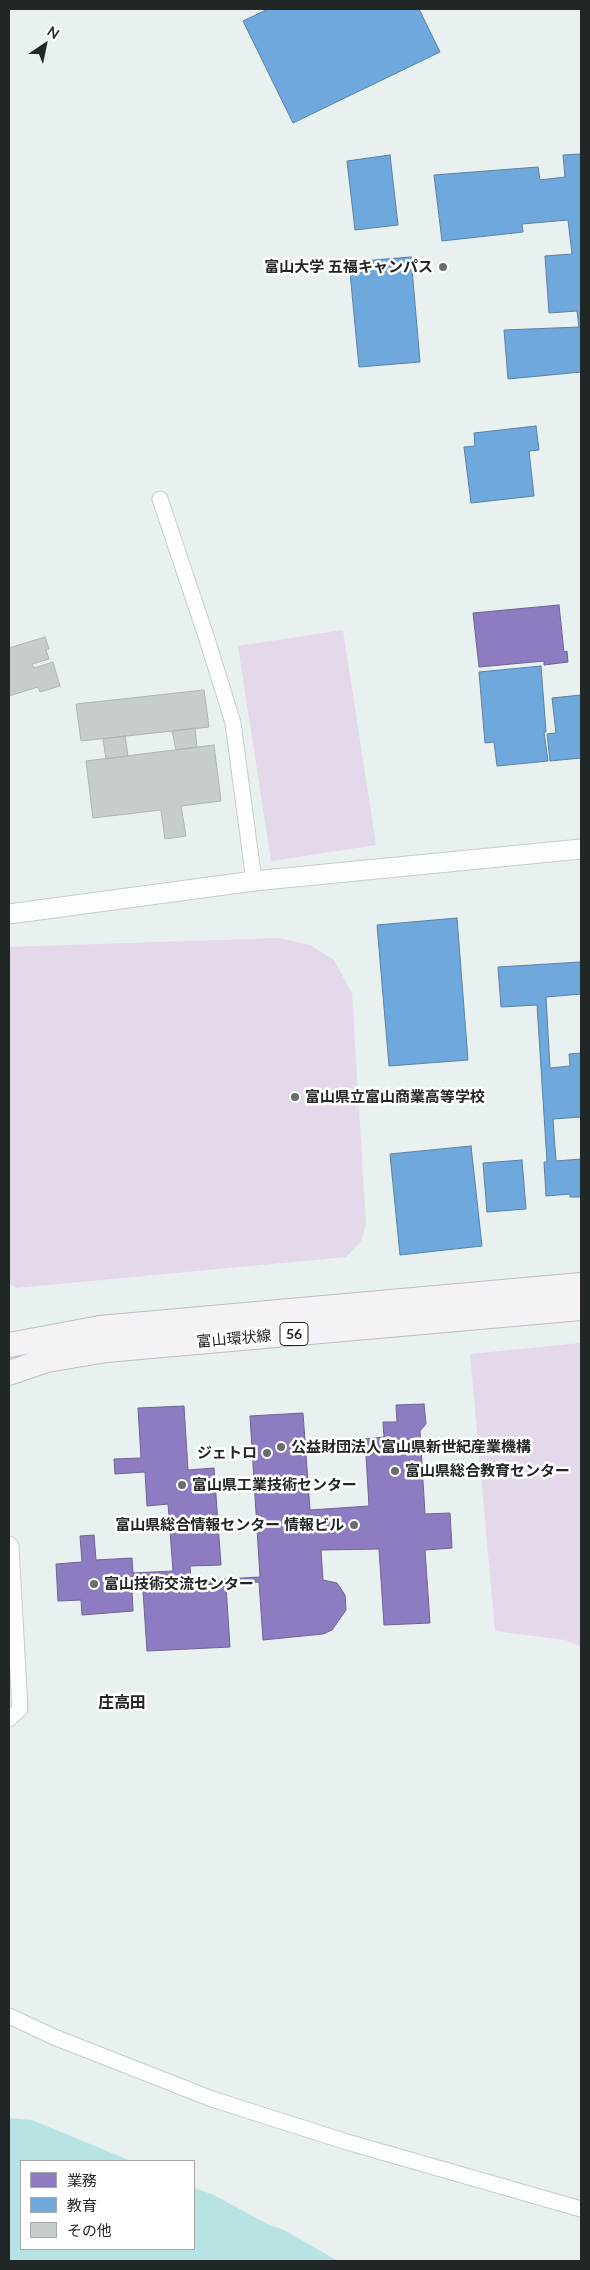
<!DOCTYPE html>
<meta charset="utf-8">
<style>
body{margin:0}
#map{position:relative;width:590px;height:2270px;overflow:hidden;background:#e8f0f0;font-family:Lato,"Noto Sans JP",sans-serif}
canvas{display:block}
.frame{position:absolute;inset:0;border:10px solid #212626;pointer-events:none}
.legend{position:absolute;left:20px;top:2160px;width:175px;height:90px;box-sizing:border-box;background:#fff;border:1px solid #a6a8a8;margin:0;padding:6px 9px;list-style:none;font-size:15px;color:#212626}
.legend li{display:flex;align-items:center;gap:10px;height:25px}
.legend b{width:25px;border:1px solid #a6a8a8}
.north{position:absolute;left:20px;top:20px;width:50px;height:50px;-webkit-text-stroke:4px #fff;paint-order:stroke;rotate:34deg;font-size:14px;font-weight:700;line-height:20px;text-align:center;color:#212626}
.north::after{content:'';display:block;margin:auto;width:18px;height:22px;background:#212626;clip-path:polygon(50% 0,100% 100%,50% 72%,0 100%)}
</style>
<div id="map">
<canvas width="590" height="2270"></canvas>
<div class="frame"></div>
<ul class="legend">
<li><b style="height:14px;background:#8e7cc3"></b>業務</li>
<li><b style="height:14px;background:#6fa8dc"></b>教育</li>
<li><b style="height:14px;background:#c7cdcd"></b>その他</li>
</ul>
<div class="north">N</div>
</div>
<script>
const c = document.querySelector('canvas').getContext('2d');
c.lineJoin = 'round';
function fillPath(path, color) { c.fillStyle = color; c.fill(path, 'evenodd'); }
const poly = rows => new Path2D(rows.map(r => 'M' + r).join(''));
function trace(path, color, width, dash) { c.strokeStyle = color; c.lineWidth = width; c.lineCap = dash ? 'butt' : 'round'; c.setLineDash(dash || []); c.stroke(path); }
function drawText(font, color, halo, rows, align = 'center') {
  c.font = font + ' Lato,"Noto Sans JP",sans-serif'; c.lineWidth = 5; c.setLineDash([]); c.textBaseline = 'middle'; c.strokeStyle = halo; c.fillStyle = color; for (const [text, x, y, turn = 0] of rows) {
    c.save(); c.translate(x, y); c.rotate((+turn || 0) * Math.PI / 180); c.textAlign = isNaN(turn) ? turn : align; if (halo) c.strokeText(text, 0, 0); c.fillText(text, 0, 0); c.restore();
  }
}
fillPath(poly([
 [343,630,376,845,271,861,238,646],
 [279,938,310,945,334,960,352,993,366,1224,361,1241,346,1257,16,1288,9,1283,9,947],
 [581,1343,581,1646,565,1640,495,1631,470,1354]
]), '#e4d8eb');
fillPath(poly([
 [9,2118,32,2120,131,2161,21,2161,21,2249,194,2249,194,2188,214,2195,267,2224,284,2230,338,2261,10,2261]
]), '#b7e3e5');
const offices = poly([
 [559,605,564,652,567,651,568,662,544,665,544,661,479,667,473,613,559,605],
 [424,1404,426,1424,420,1431,425,1514,450,1513,452,1548,425,1550,430,1623,384,1625,379,1549,321,1550,323,1580,337,1583,345,1595,346,1610,332,1630,323,1634,263,1640,259,1582,182,1586,182,1588,226,1586,230,1647,147,1651,143,1591,165,1588,132,1590,133,1611,82,1615,81,1600,58,1601,56,1564,82,1562,80,1536,94,1535,96,1560,132,1558,133,1573,173,1571,168,1504,147,1506,145,1472,115,1474,114,1459,141,1458,138,1408,184,1406,188,1470,214,1468,221,1565,190,1566,191,1581,260,1577,250,1416,303,1413,310,1510,369,1506,365,1439,384,1437,383,1422,397,1422,396,1405,424,1404]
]);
fillPath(offices, '#8e7cc3');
trace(offices, '#6d6294', 1);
const schools = poly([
 [268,9,419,9,440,52,293,123,243,21,268,9],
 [581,154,581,372,508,379,504,330,579,327,577,311,549,313,545,256,572,254,568,220,522,224,523,232,442,241,434,175,538,167,540,180,565,177,563,155,581,154],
 [390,155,398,225,355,230,347,161,390,155],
 [411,257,420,362,359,367,349,262,411,257],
 [536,426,539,450,529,451,534,496,471,503,464,447,475,446,474,433,536,426],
 [541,666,546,732,544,732,548,761,497,766,494,742,485,743,479,672,541,666],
 [581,695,581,758,550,761,547,734,556,733,552,698,581,695],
 [457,918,468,1060,389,1066,377,925,457,918],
 [581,962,581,994,546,997,550,1068,570,1066,569,1054,581,1053,581,1117,553,1119,556,1161,581,1159,581,1197,570,1197,570,1194,546,1196,544,1162,547,1162,537,1005,501,1007,498,967,581,962],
 [471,1146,482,1246,400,1255,390,1154,471,1146],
 [522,1160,526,1209,487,1212,483,1163,522,1160]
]);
fillPath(schools, '#6fa8dc');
trace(schools, '#5881a5', 1);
const building = poly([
 [45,637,49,649,46,650,49,659,32,664,34,668,53,662,60,686,40,692,38,687,9,696,9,648,45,637],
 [204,690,209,727,81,741,76,704,204,690],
 [195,728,197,747,176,750,172,731,195,728],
 [125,736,128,756,106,759,103,739,125,736],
 [214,745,221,801,181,806,186,836,165,839,161,810,93,818,86,761,214,745]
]);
fillPath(building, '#c7cdcd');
trace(building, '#aeb4b4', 1);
const minor = poly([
 [160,499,207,639,233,723,254,881],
 [9,1544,11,1546,20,1709,9,1719],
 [9,2016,54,2037,212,2099,347,2142,581,2209]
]);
const tertiary = poly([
 [9,914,254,881,581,849]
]);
const primary = poly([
 [9,1345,100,1328,581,1285],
 [9,1373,47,1360,106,1350,581,1308]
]);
trace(minor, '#c6cccc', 17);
trace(tertiary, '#c6cccc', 21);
trace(primary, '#bebcc4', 26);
trace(minor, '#fcfdfd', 15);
trace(tertiary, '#fcfdfd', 19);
trace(primary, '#f5f2f7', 24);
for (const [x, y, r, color] of [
 [443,267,5,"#676d6d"],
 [295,1097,5,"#676d6d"],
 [281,1447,5,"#676d6d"],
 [267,1453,5,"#676d6d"],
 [395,1471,5,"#676d6d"],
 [182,1485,5,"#676d6d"],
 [354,1525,5,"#676d6d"],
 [94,1584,5,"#676d6d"]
]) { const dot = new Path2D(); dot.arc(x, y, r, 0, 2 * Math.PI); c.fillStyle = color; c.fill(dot); trace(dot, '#fff', 2); }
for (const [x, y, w] of [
 [294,1334,28]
]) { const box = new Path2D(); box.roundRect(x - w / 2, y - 11.5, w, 23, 4); c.fillStyle = '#fff'; c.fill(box); trace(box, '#212626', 1); }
drawText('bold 14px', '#212626', null, [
 ["56",294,1334]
]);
drawText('bold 15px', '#212626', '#fff', [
 ["富山大学 五福キャンパス",433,267,"right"],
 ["富山県立富山商業高等学校",305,1097],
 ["公益財団法人富山県新世紀産業機構",291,1447],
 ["ジェトロ",257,1453,"right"],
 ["富山県総合教育センター",405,1471],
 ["富山県工業技術センター",192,1485],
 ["富山県総合情報センター 情報ビル",344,1525,"right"],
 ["富山技術交流センター",104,1584]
], 'left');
drawText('15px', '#212626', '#fff', [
 ["富山環状線",234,1339,-5]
]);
drawText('bold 16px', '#212626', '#fff', [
 ["庄高田",122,1703]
]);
</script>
